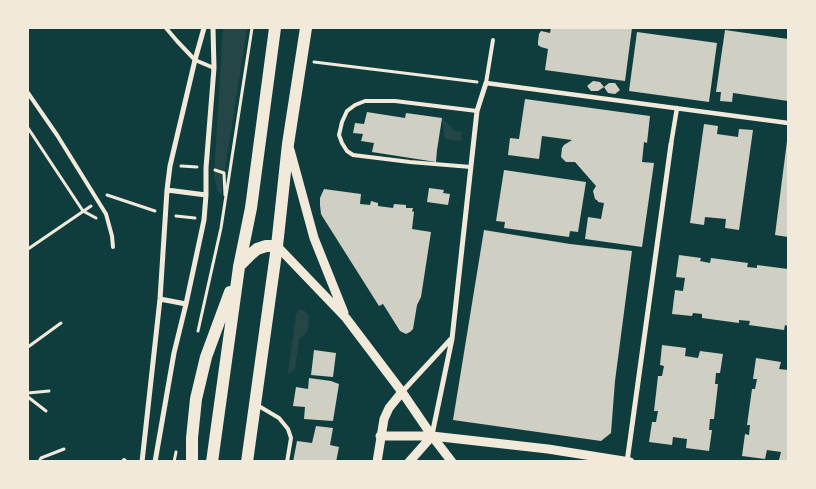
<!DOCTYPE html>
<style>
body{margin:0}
#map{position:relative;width:816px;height:489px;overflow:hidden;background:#0f3d3e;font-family:"Golos Text",sans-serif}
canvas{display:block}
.frame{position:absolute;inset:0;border:29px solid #f1e9da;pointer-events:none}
</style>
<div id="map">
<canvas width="816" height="489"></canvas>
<div class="frame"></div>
</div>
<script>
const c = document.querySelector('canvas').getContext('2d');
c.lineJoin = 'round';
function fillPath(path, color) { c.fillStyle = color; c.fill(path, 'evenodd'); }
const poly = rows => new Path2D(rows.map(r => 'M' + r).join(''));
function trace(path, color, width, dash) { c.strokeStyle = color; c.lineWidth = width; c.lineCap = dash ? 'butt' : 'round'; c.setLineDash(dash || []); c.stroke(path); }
fillPath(poly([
 [223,28,247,28,221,195,217,189,214,175],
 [442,118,455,131,462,132,461,141,445,139],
 [299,310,304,310,309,316,308,329,307,332,299,339,295,369,288,374,296,314]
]), '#244646');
fillPath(poly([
 [551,28,632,28,625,81,545,70,548,49,541,47,538,45,538,42,539,34,541,31,550,33],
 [725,30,788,39,788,101,733,93,732,102,720,101,721,92,716,92],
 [637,32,717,43,709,102,629,91],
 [593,81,600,82,604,87,598,91,591,91,587,86],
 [609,83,615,83,620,90,615,94,608,93,604,87],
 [525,99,650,116,647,143,644,142,642,162,654,163,642,247,585,239,588,217,601,219,604,203,598,202,598,201,595,199,593,191,596,186,575,162,566,162,561,157,562,148,564,145,572,140,542,136,539,159,508,155,510,138,519,139],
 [367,112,405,118,406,113,442,118,437,150,436,162,372,152,374,143,361,141,363,134,353,133,355,123,364,124],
 [704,124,718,126,717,134,738,137,739,129,753,130,739,230,725,228,726,219,705,217,704,225,690,223],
 [787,141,788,141,788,237,775,235],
 [504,170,586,182,578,232,570,231,569,237,504,228,505,222,496,221],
 [429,188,444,190,443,193,450,194,448,205,427,202],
 [324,189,361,194,360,204,370,205,371,201,378,203,378,206,393,208,394,204,406,205,406,208,413,208,412,211,414,212,412,229,431,232,421,297,417,305,413,329,410,332,406,334,400,331,383,304,379,306,324,219,321,214,320,205,320,198],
 [484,230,570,244,632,251,615,381,611,433,601,441,453,420],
 [679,255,701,258,700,261,710,263,711,258,748,263,747,267,757,268,757,265,788,269,788,326,785,325,784,330,749,325,750,321,739,320,739,323,702,318,702,314,693,313,692,316,672,314,675,290,683,291,685,278,676,277],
 [662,345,686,348,685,356,698,358,700,351,723,354,720,373,716,373,715,384,718,384,714,419,710,419,709,430,712,430,709,451,686,448,687,439,673,437,672,445,649,442,652,422,656,422,658,411,654,411,658,376,662,376,664,366,660,365],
 [314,350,336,353,333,377,311,375],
 [756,358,781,362,779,369,788,370,788,462,779,460,781,452,767,450,765,459,742,456,745,434,749,435,750,425,747,425,752,389,755,389,757,379,753,379],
 [309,378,331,381,339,384,333,421,304,419,305,407,293,406,296,387,308,389],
 [316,426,333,428,330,445,339,447,336,462,293,462,297,441,312,443]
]), '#cfcfc3');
trace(poly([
 [314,62,477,82],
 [28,128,83,211,96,218],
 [181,166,197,167],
 [215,170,224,173,225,195],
 [107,195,155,211],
 [176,216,195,218],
 [28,249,91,206],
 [198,331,221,228,252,28],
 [28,347,61,323],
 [28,393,49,391],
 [28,397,46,411],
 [39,462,41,458,64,449],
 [174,462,176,452]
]), '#f1e9da', 3);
trace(poly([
 [166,28,177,41,195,60,214,68],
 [486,83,493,40],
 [28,93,57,135,106,214,112,236,113,247],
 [471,167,410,162,353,155,347,151,342,143,339,135,342,122,347,111,355,105,365,101,395,101,477,111],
 [257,405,279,418,288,429,291,438,287,462],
 [124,460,126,462]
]), '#f1e9da', 4);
trace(poly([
 [486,83,788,123],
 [671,144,677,108]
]), '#f1e9da', 4.5);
trace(poly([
 [167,190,206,195],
 [160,299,186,304],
 [402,392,451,339],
 [432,435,452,339,477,111,486,83],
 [142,462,160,299,167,190,170,166,195,60,204,28],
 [155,462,174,353,186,304,204,220,206,195,206,168,214,68,213,28],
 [627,462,671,144]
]), '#f1e9da', 5);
trace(poly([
 [290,150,314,238,344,313],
 [277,246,346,318,402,392,432,436,452,462],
 [380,436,432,436,548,449,630,462],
 [377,462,384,419,389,408,402,392],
 [409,462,432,436]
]), '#f1e9da', 9);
trace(poly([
 [239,266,250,255,257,249,266,246,277,246],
 [192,462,192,438,196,399,206,357,230,292],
 [212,462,239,267,251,208,275,28],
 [247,462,277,246,288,144,306,28]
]), '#f1e9da', 12);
</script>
